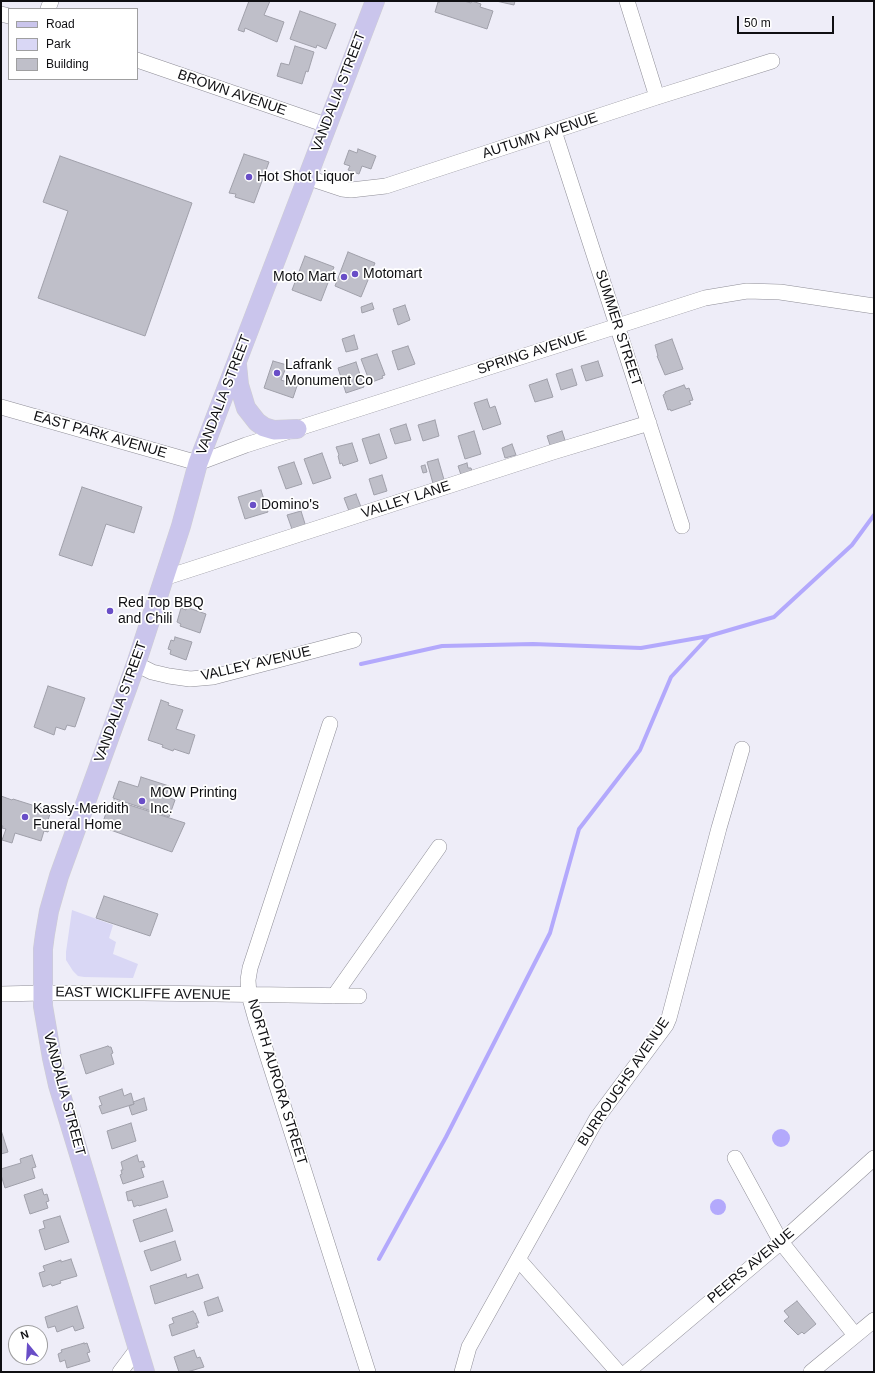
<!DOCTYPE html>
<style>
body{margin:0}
#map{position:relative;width:875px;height:1373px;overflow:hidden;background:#eeedf8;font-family:Arial,sans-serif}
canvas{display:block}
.frame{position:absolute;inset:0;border:2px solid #0f0f12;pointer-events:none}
.legend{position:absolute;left:8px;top:8px;width:130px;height:72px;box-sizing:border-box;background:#fff;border:1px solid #9f9fa0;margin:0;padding:5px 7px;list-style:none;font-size:12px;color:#0f0f12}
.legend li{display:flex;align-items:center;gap:8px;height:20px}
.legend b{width:20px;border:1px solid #9f9fa0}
.north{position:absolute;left:8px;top:1325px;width:40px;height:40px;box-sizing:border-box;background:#fff;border:1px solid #9f9fa0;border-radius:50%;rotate:342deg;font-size:11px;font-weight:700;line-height:16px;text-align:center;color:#0f0f12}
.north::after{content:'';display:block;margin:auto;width:14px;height:18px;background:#694ec7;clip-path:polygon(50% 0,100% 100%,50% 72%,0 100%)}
.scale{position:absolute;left:737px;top:16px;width:97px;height:18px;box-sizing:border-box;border:2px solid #0f0f12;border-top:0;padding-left:5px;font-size:12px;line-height:14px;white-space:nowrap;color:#0f0f12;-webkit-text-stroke:3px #fff;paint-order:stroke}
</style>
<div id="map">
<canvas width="875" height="1373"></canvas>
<div class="frame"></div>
<ul class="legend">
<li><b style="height:5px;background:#cac5ec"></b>Road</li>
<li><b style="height:11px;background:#d9d7f5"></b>Park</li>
<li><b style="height:11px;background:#bfbfc9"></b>Building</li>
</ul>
<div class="north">N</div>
<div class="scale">50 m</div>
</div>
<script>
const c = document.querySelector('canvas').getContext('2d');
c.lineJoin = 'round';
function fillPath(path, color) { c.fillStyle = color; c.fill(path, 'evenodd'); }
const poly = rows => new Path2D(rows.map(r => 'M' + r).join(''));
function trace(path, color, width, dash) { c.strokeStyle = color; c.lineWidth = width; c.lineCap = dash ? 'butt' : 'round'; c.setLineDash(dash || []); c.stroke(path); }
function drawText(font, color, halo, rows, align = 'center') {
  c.font = font + ' Arial,sans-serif'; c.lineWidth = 3.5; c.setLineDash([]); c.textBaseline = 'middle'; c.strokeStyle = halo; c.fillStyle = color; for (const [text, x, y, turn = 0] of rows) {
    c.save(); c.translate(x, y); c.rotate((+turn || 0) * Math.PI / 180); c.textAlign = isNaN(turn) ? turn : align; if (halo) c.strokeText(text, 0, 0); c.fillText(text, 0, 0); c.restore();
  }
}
fillPath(poly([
 [72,910,113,925,109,938,116,942,113,954,138,964,133,978,84,977,78,976,73,971,66,960,66,952]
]), '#d9d7f5');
fillPath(poly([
 '772 1138a9 9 0 1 1 18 0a9 9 0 1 1-18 0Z',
 '710 1207a8 8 0 1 1 16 0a8 8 0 1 1-16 0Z'
]), '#b3a9fc');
trace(poly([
 [361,664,442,646,533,644,641,648,709,636],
 [379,1259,446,1137,550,933,579,829,640,750,671,677,709,636,774,617,852,545,874,515]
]), '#b3a9fc', 4);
const building = poly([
 [249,1,270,1,264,15,284,22,277,42,245,28,244,32,238,30,249,1],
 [441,1,464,1,471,3,472,1,481,4,480,7,493,11,487,29,435,12,438,2,440,2,441,1],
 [496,1,515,1,514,5,496,1],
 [300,11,336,24,326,49,317,45,316,48,290,39,300,11],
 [295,46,314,52,308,72,306,71,302,84,277,76,281,63,289,65,295,46],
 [358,149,376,156,371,169,362,166,359,174,348,170,350,166,344,164,349,150,357,153,358,149],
 [244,154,269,162,254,203,235,197,236,194,229,193,244,154],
 [60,156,192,203,145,336,38,298,68,211,43,202,60,156],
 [348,252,375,263,361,297,335,286,348,252],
 [305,256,334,267,321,301,292,290,305,256],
 [372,303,374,309,362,313,361,307,372,303],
 [405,305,410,320,398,325,393,309,405,305],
 [354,335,358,349,346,352,342,339,354,335],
 [672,339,683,369,665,375,657,356,658,356,655,345,672,339],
 [408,346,415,364,398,370,392,351,408,346],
 [377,354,385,375,382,376,383,378,372,382,371,379,369,380,361,359,377,354],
 [273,361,287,365,281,380,287,382,287,380,298,383,293,398,264,388,273,361],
 [598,361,603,376,586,381,581,366,598,361],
 [356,362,364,387,346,393,338,368,356,362],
 [572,369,577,385,561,390,556,374,572,369],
 [547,379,553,397,535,402,529,385,547,379],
 [684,385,686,389,689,388,693,400,689,401,691,404,671,411,670,409,668,410,663,395,665,394,665,392,684,385],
 [487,399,490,408,495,406,501,424,483,430,474,403,487,399],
 [435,420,439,436,423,441,418,425,435,420],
 [406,424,411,440,395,444,390,429,406,424],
 [474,431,481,454,465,459,458,436,474,431],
 [562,431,566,443,551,448,547,436,562,431],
 [379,434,387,458,370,464,362,439,379,434],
 [352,443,358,461,343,466,342,463,340,464,338,456,339,455,336,447,352,443],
 [512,444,516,455,505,458,502,448,512,444],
 [322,453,331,478,313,484,304,459,322,453],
 [438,459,445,483,434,487,427,462,438,459],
 [294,462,302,484,286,489,278,467,294,462],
 [467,463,468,468,471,468,473,474,462,478,458,466,467,463],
 [425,465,427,472,423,473,421,466,425,465],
 [382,475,387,491,374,495,369,479,382,475],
 [82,487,142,507,134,533,106,524,92,566,59,555,82,487],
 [261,490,268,512,245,519,238,497,261,490],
 [356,494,361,507,349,511,344,498,356,494],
 [301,511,306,527,293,532,287,515,301,511],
 [186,607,206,614,200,633,180,626,181,624,177,622,181,608,186,610,186,607],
 [175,637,192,642,186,660,170,654,171,650,168,649,171,640,174,641,175,637],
 [48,686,85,698,75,727,67,725,65,730,56,727,54,735,34,727,48,686],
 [161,700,169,703,168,705,183,710,176,729,195,735,189,754,174,749,173,751,162,747,163,745,148,740,161,700],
 [141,777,169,786,166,796,175,800,169,817,113,798,119,781,138,787,141,777],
 [1,796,12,800,13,799,51,811,47,823,51,824,48,832,44,831,41,841,15,833,12,843,2,840,6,829,2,828,3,826,1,826,1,796],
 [114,800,185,823,172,852,105,828,103,822,106,813,110,810,114,800],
 [104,896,158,914,150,936,96,918,104,896],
 [108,1046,109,1047,111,1047,113,1053,111,1054,114,1064,86,1074,80,1055,108,1046],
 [122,1089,124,1096,131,1093,134,1104,102,1114,99,1106,102,1105,99,1097,122,1089],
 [144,1098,147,1110,132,1115,129,1106,134,1104,133,1102,144,1098],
 [131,1123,136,1141,112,1149,107,1131,131,1123],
 [1,1130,8,1152,1,1154,1,1130],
 [32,1155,36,1167,32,1168,35,1178,5,1188,1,1175,1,1169,21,1163,20,1159,32,1155],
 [137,1155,139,1162,143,1161,145,1167,141,1168,144,1177,123,1184,120,1175,122,1174,121,1170,123,1170,121,1162,137,1155],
 [163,1181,168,1197,139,1206,138,1205,134,1207,132,1200,128,1201,126,1192,163,1181],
 [42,1189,44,1195,47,1194,49,1201,46,1202,48,1208,30,1214,24,1195,42,1189],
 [166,1209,173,1231,140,1242,133,1220,166,1209],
 [60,1216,69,1242,45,1250,39,1230,45,1228,43,1221,60,1216],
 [175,1241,181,1260,151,1271,144,1251,175,1241],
 [71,1259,77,1276,60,1281,61,1283,52,1286,51,1284,43,1287,39,1273,45,1271,43,1266,61,1260,61,1262,71,1259],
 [186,1274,187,1278,198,1274,203,1288,155,1304,150,1286,186,1274],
 [218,1297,223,1311,208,1316,204,1302,218,1297],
 [797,1301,816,1324,804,1334,802,1332,798,1335,784,1321,789,1317,784,1311,797,1301],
 [77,1306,84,1328,75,1331,73,1326,57,1332,55,1326,48,1328,45,1317,77,1306],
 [193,1311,194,1313,195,1313,199,1323,196,1323,198,1327,172,1336,169,1325,174,1323,172,1318,193,1311],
 [84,1343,84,1344,87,1343,90,1352,87,1353,90,1361,67,1368,65,1360,60,1362,58,1354,62,1352,61,1350,84,1343],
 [194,1350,197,1358,200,1357,204,1367,187,1372,179,1372,174,1357,194,1350]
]);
fillPath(building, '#bfbfc9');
trace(building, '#a0a0aa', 1);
const minor = poly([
 [627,1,657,97],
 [48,9,51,1],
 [1,14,9,16],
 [137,60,326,125],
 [554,131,682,526],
 [306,177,342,189,351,190,386,186,657,97,772,61],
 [1,407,198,463,246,445,705,298,747,291,780,292,874,306],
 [164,578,553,452,649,423],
 [136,664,152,672,169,676,190,679,213,677,354,640],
 [330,724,250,968,248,980,249,995,256,1020,368,1372],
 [1,994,43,993,143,993,359,996],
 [334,996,439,847],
 [735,1158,781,1242,855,1335],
 [518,1259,618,1372],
 [120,1372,138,1348],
 [462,1372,469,1347,597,1118,666,1025,669,1018,719,828,742,749],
 [627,1372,781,1242,874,1158],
 [811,1372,874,1320]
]);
const major = poly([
 [237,365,239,385,246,408,257,422,264,427,274,430,297,429],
 [145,1372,58,1085,52,1058,43,1006,43,949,45,934,49,911,59,876,136,664,181,526,198,463,375,1]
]);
trace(minor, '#8f8e97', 16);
trace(major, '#cfcfd0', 20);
trace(minor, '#fff', 15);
trace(major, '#cac5ec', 19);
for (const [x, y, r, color] of [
 [249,177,4,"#694ec7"],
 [355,274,4,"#694ec7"],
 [344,277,4,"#694ec7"],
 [277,373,4,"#694ec7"],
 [253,505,4,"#694ec7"],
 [110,611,4,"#694ec7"],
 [142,801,4,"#694ec7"],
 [25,817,4,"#694ec7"]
]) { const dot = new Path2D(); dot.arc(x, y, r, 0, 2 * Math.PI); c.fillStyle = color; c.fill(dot); trace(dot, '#fff', 1.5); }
drawText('14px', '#0f0f12', '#fff', [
 ["VANDALIA STREET",339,92,-69],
 ["BROWN AVENUE",232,93,19],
 ["AUTUMN AVENUE",540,136,-18],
 ["SUMMER STREET",618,328,72],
 ["SPRING AVENUE",532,353,-18],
 ["VANDALIA STREET",224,395,-69],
 ["EAST PARK AVENUE",100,435,16],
 ["VALLEY LANE",406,500,-18],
 ["VALLEY AVENUE",256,664,-13],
 ["VANDALIA STREET",121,702,-70],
 ["EAST WICKLIFFE AVENUE",143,994,1],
 ["NORTH AURORA STREET",277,1082,73],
 ["BURROUGHS AVENUE",624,1082,-56],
 ["VANDALIA STREET",64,1094,75],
 ["PEERS AVENUE",751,1266,-40]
]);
drawText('14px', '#0f0f12', '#fff', [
 ["Hot Shot Liquor",257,177],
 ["Motomart",363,274],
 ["Moto Mart",336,277,"right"],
 ["Lafrank",285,365],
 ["Monument Co",285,381],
 ["Domino's",261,505],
 ["Red Top BBQ",118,603],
 ["and Chili",118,619],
 ["MOW Printing",150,793],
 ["Inc.",150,809],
 ["Kassly-Meridith",33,809],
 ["Funeral Home",33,825]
], 'left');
</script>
